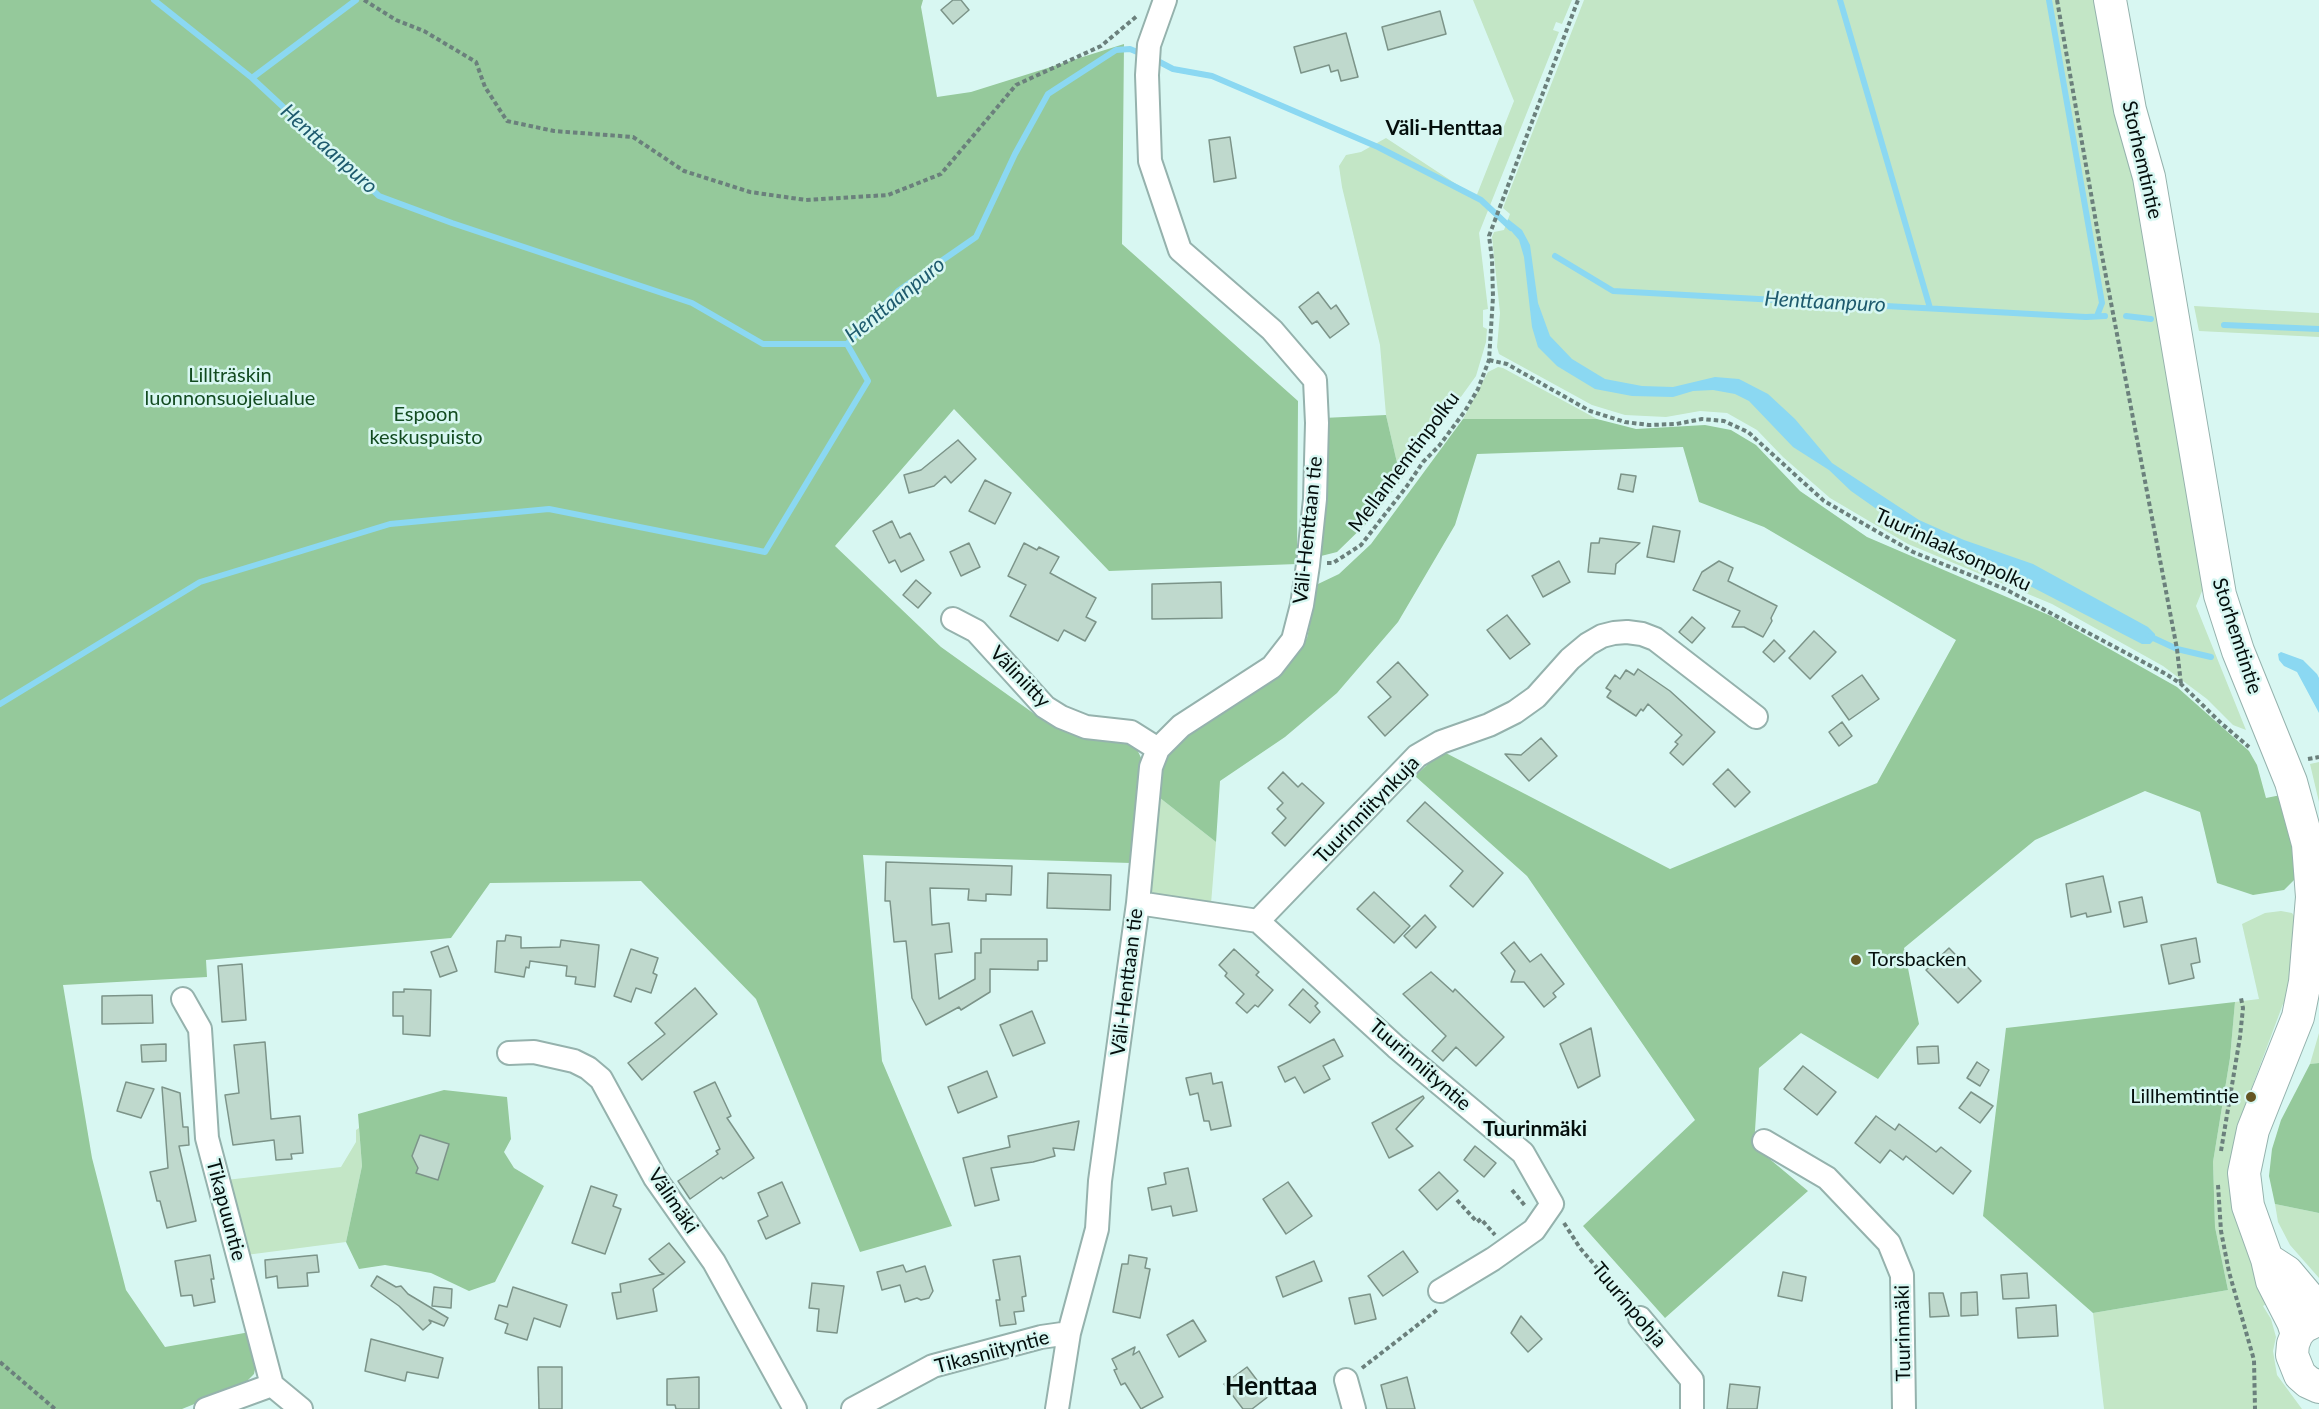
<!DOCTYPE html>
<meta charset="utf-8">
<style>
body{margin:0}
canvas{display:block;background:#d8f7f2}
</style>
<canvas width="2319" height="1409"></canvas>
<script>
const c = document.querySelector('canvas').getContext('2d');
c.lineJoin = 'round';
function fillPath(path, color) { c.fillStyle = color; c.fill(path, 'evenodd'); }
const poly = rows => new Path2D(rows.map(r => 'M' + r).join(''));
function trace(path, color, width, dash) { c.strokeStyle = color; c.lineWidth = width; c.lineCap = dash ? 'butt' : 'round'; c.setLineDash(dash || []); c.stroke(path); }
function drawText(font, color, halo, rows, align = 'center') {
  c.font = font + ' Lato,sans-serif'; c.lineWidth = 5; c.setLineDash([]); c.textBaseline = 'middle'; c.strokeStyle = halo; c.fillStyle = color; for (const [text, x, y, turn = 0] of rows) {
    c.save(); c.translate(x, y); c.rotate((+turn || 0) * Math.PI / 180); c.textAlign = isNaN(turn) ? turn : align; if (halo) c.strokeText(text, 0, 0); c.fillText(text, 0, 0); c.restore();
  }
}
fillPath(poly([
 [1473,0,1572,0,1562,24,1556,22,1553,30,1559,32,1479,233,1488,309,1483,310,1483,327,1487,329,1486,342,1476,376,1401,480,1386,415,1380,345,1342,187,1339,166,1346,155,1361,152,1386,138,1476,197,1514,101],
 [1584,0,2098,0,2121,138,2142,203,2206,581,2196,606,2246,730,2233,725,2207,699,2163,666,2052,604,1908,544,1830,498,1783,457,1757,430,1727,413,1700,411,1666,417,1625,415,1592,405,1499,354,1497,347,1500,313,1492,237,1494,232,1504,230,1510,214,1503,208],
 [2194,306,2319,313,2319,337,2199,331],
 [1498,367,1503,368,1597,419,1463,419,1488,372],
 [2319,762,2319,802,2310,764],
 [1155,794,1216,842,1211,904,1150,893],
 [2281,911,2292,913,2300,925,2290,1005,2283,1004,2237,1127,2242,1130,2273,1299,2263,1306,2271,1319,2276,1337,2273,1351,2277,1375,2302,1409,2104,1409,2093,1313,2228,1290,2215,1227,2213,1162,2230,1058,2235,1002,2259,999,2242,924,2265,913],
 [2319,1033,2319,1063,2310,1064],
 [359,1128,362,1166,346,1242,246,1255,226,1180,341,1167,356,1142,356,1130],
 [2275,1204,2319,1213,2319,1278,2290,1245,2278,1222]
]), '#c3e6c6');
fillPath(poly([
 [0,0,923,0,921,7,937,97,971,92,1124,44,1122,244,1298,401,1297,564,1109,571,954,409,835,546,941,647,1047,723,1080,736,1118,740,1135,745,1143,762,1131,863,863,855,882,1061,952,1226,860,1252,756,999,641,881,490,883,451,938,206,960,207,977,63,985,92,1158,126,1290,165,1347,250,1332,257,1359,254,1374,244,1384,182,1409,0,1409],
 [1386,415,1401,480,1373,517,1337,552,1317,557,1323,418],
 [1463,419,1597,419,1636,429,1705,425,1731,430,1756,445,1800,491,1867,537,2051,616,2177,687,2249,751,2257,765,2266,798,2286,794,2300,866,2296,878,2284,890,2253,895,2217,883,2200,812,2145,791,2035,840,1904,948,1919,1024,1878,1079,1801,1033,1759,1068,1754,1146,1808,1191,1665,1318,1583,1226,1695,1120,1527,876,1415,776,1442,751,1670,869,1877,783,1956,640,1764,527,1699,502,1683,447,1477,454,1455,525,1398,622,1337,693,1285,737,1220,781,1216,842,1155,794,1168,748,1277,677,1307,638,1318,584,1339,574,1371,544],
 [2235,1002,2230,1058,2213,1162,2215,1227,2228,1290,2093,1313,1983,1216,2006,1028],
 [2319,1063,2319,1213,2275,1204,2269,1176,2272,1149,2281,1120,2310,1064],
 [444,1090,507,1097,511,1139,504,1152,514,1168,544,1186,495,1282,469,1291,431,1273,385,1265,359,1269,346,1242,362,1166,358,1114]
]), '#95c99b');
fillPath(poly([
 [1508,219,1522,230,1530,245,1538,303,1550,336,1572,359,1605,379,1642,386,1673,387,1715,377,1739,379,1768,394,1795,419,1832,463,1919,520,1964,540,2033,564,2148,627,2155,634,2155,639,2150,644,2142,644,2028,585,1915,536,1851,491,1829,470,1793,447,1749,401,1735,394,1713,390,1693,391,1673,397,1632,396,1595,389,1557,366,1538,347,1532,327,1524,257,1519,240,1506,225],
 [2281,652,2303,660,2317,674,2319,678,2319,713,2297,672,2284,666,2279,660,2278,654]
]), '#8bd8f2');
trace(poly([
 [154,0,252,78,379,196,452,223,692,303,763,344,847,344,898,291,976,237,1015,154,1048,94,1116,50,1130,49,1142,54],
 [1840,0,1930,308],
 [2049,0,2102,303,2097,316],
 [1152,58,1173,69,1212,76,1378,147,1481,200,1511,228],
 [252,78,356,0],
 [1555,256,1613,291,2086,317,2105,316],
 [2126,316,2151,319],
 [2224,325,2319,329],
 [2149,636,2177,649,2211,657],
 [0,704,200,582,390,524,549,509,765,552,868,381,847,344]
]), '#8bd8f2', 6);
const building = poly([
 [953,0,961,0,969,10,953,24,941,10,953,0],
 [1440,11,1446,34,1388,50,1382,27,1440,11],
 [1346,33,1358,77,1341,81,1338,70,1331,72,1329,65,1301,73,1294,47,1346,33],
 [1230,137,1236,178,1214,182,1209,140,1230,137],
 [1318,292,1331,309,1336,305,1349,324,1330,338,1317,321,1312,324,1299,307,1318,292],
 [958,440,976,459,951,483,945,476,934,486,909,493,904,475,921,470,958,440],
 [1621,474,1636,476,1633,492,1618,489,1621,474],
 [985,480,1011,493,995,524,969,511,985,480],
 [892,521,900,538,910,533,924,560,901,572,895,560,889,563,873,531,892,521],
 [1653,526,1680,531,1674,562,1647,557,1653,526],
 [1600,538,1640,543,1616,564,1615,574,1588,572,1591,543,1599,543,1600,538],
 [969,543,980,567,961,576,950,552,969,543],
 [1024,543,1037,550,1039,547,1059,557,1050,573,1096,598,1086,617,1096,622,1085,641,1064,630,1058,641,1010,616,1026,585,1008,576,1024,543],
 [1559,561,1570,582,1543,597,1532,576,1559,561],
 [1719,561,1733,568,1728,581,1777,606,1771,618,1772,621,1763,637,1744,627,1732,627,1740,611,1693,590,1702,572,1719,561],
 [916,580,931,593,918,608,903,595,916,580],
 [1221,582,1222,618,1152,619,1152,584,1221,582],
 [1507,615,1530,644,1510,659,1487,630,1507,615],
 [1692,617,1705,628,1692,643,1679,632,1692,617],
 [1814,631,1836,652,1810,679,1789,658,1814,631],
 [1774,640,1785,651,1774,662,1763,652,1774,640],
 [1398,662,1428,695,1385,736,1368,717,1391,697,1377,682,1398,662],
 [1638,669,1670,691,1715,732,1683,765,1670,753,1678,744,1675,742,1682,735,1648,704,1643,711,1641,709,1636,716,1607,697,1611,691,1606,688,1615,675,1620,679,1626,670,1634,675,1638,669],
 [1862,675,1879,699,1849,720,1832,696,1862,675],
 [1842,722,1852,736,1839,746,1829,732,1842,722],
 [1541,738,1557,756,1529,781,1505,754,1521,755,1541,738],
 [1728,769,1750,792,1735,807,1713,784,1728,769],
 [1283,772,1298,787,1302,783,1324,803,1285,846,1272,833,1286,818,1277,809,1283,803,1268,788,1283,772],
 [1425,802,1503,873,1473,907,1450,886,1463,871,1407,821,1425,802],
 [886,862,1012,866,1011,895,986,894,986,901,968,900,969,889,930,888,932,925,949,923,952,952,935,954,939,999,975,979,975,953,981,953,981,939,1047,939,1047,961,1038,961,1038,970,990,969,990,992,961,1010,959,1007,926,1025,912,998,906,941,894,942,890,901,885,901,886,862],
 [1048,873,1111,875,1110,910,1047,908,1048,873],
 [2103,876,2111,912,2087,917,2086,913,2071,917,2066,884,2103,876],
 [1374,892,1410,926,1394,943,1357,909,1374,892],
 [2142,897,2147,922,2124,927,2119,902,2142,897],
 [1425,915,1436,927,1416,948,1404,936,1425,915],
 [506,935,521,937,521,948,560,947,561,940,599,945,595,987,575,984,576,977,566,976,567,966,530,961,529,968,526,967,524,977,495,972,497,941,505,941,506,935],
 [2196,938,2200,962,2191,964,2194,978,2169,984,2161,945,2196,938],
 [1514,942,1530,962,1541,954,1564,984,1553,993,1556,997,1544,1007,1524,982,1511,982,1515,971,1501,953,1514,942],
 [448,946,457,971,440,977,431,952,448,946],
 [1949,948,1981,981,1958,1003,1926,970,1949,948],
 [631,949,658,958,653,973,657,975,651,993,636,988,631,1002,614,996,631,949],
 [1234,949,1259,972,1256,975,1273,990,1258,1007,1255,1005,1247,1013,1236,1003,1244,994,1225,976,1227,973,1219,965,1234,949],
 [242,964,246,1020,222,1022,218,966,242,964],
 [1431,972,1453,992,1455,989,1504,1037,1476,1066,1456,1047,1443,1061,1432,1051,1446,1036,1403,994,1431,972],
 [695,988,717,1014,642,1080,628,1063,665,1034,655,1023,695,988],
 [404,989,431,990,430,1036,403,1034,403,1016,393,1016,393,992,404,992,404,989],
 [1303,989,1318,1003,1315,1006,1320,1012,1310,1023,1289,1005,1303,989],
 [152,995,153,1023,102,1024,102,996,152,995],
 [1032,1011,1045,1043,1013,1056,1000,1025,1032,1011],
 [1591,1028,1600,1076,1578,1088,1560,1044,1591,1028],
 [1334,1039,1343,1056,1323,1066,1330,1079,1304,1093,1295,1077,1285,1082,1278,1067,1334,1039],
 [265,1042,271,1119,300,1116,303,1153,291,1154,292,1159,276,1160,274,1140,233,1145,225,1095,239,1093,234,1045,265,1042],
 [166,1044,166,1061,142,1062,141,1045,166,1044],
 [1938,1046,1939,1063,1918,1064,1917,1047,1938,1046],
 [1977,1062,1989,1070,1980,1086,1967,1078,1977,1062],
 [1803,1066,1836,1092,1817,1115,1784,1089,1803,1066],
 [987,1071,997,1097,958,1113,948,1087,987,1071],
 [1211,1073,1213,1084,1222,1082,1231,1126,1211,1130,1209,1121,1204,1121,1198,1093,1190,1095,1186,1078,1211,1073],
 [126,1082,154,1089,141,1118,117,1111,126,1082],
 [715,1082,731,1116,727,1118,754,1158,723,1179,721,1177,690,1199,678,1181,718,1154,716,1151,720,1149,694,1092,715,1082],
 [162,1087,180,1093,183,1127,188,1127,189,1145,179,1146,196,1221,167,1228,160,1201,157,1201,150,1172,168,1168,162,1087],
 [1971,1092,1993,1106,1980,1123,1959,1108,1971,1092],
 [1423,1096,1424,1098,1396,1129,1413,1146,1389,1158,1372,1123,1423,1096],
 [1876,1116,1895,1130,1899,1124,1936,1152,1941,1147,1971,1171,1953,1194,1906,1156,1903,1160,1890,1150,1880,1163,1855,1143,1876,1116],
 [1079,1121,1074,1150,1053,1148,1055,1156,1033,1162,991,1168,999,1200,975,1206,963,1158,1010,1147,1008,1136,1079,1121],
 [420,1135,449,1144,438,1180,416,1173,418,1168,412,1156,420,1135],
 [1475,1146,1496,1163,1484,1177,1464,1160,1475,1146],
 [1188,1168,1197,1211,1173,1216,1171,1206,1152,1210,1148,1188,1166,1184,1164,1173,1188,1168],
 [1439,1172,1458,1191,1437,1210,1419,1190,1439,1172],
 [782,1182,800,1223,766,1239,758,1221,768,1216,758,1193,782,1182],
 [1288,1182,1312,1216,1286,1234,1263,1199,1288,1182],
 [591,1186,617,1195,613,1206,621,1209,605,1254,572,1243,591,1186],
 [669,1243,685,1262,653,1289,657,1311,617,1319,612,1293,621,1292,620,1284,664,1274,660,1272,649,1259,669,1243],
 [1403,1251,1418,1272,1383,1296,1368,1276,1403,1251],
 [210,1255,214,1279,211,1279,215,1302,194,1306,192,1295,181,1296,175,1261,210,1255],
 [317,1255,319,1272,307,1273,308,1286,278,1288,277,1276,266,1278,265,1260,317,1255],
 [1129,1255,1147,1258,1145,1268,1150,1269,1140,1318,1113,1312,1122,1264,1128,1264,1129,1255],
 [1020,1256,1026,1296,1022,1297,1024,1311,1014,1312,1016,1324,1000,1326,996,1300,1000,1300,993,1260,1020,1256],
 [1314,1261,1322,1281,1283,1297,1276,1277,1314,1261],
 [903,1265,906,1272,925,1266,933,1291,929,1298,921,1300,917,1298,905,1302,900,1285,882,1290,877,1272,903,1265],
 [1783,1272,1806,1277,1802,1301,1778,1296,1783,1272],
 [2027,1273,2029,1298,2003,1299,2001,1275,2027,1273],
 [377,1276,396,1287,401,1286,408,1294,448,1318,444,1326,429,1320,431,1323,423,1330,399,1306,371,1286,377,1276],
 [812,1283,844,1286,837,1333,817,1331,819,1309,809,1308,812,1283],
 [434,1287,452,1289,451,1308,432,1306,434,1287],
 [513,1287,567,1305,560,1327,534,1318,527,1340,505,1333,508,1324,495,1319,499,1305,507,1307,513,1287],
 [1977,1292,1978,1315,1961,1316,1961,1293,1977,1292],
 [1929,1293,1943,1293,1949,1316,1930,1317,1929,1293],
 [1370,1294,1376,1319,1355,1324,1349,1298,1370,1294],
 [2056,1305,2058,1336,2018,1338,2016,1308,2056,1305],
 [1521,1316,1542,1339,1528,1352,1511,1333,1521,1316],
 [1193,1320,1206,1341,1179,1357,1167,1335,1193,1320],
 [371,1339,443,1358,438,1378,407,1372,405,1381,365,1371,371,1339],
 [1135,1347,1133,1355,1139,1351,1163,1397,1141,1409,1125,1383,1121,1385,1114,1370,1117,1369,1112,1359,1135,1347],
 [538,1367,562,1367,562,1409,539,1409,538,1367],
 [1247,1367,1269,1396,1252,1409,1243,1409,1224,1384,1247,1367],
 [699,1377,699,1409,676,1409,675,1405,667,1405,667,1379,699,1377],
 [1407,1377,1415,1409,1387,1409,1381,1385,1407,1377],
 [1730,1384,1760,1387,1757,1409,1727,1409,1730,1384]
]);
fillPath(building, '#bfd9cd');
trace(building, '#7c9489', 1.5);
const street = poly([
 [953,619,976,631,1045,707,1061,717,1086,727,1131,732,1158,749],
 [1138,903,1258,921,1396,1047,1523,1153,1552,1204,1534,1230,1493,1259,1440,1291],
 [1258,921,1417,756,1441,742,1489,725,1515,712,1536,697,1570,659,1588,644,1602,636,1614,633,1627,632,1642,634,1655,639,1756,717],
 [183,999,200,1029,207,1138,272,1385,301,1409],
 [509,1053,534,1052,574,1061,588,1068,601,1079,655,1178,714,1262,795,1409],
 [1764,1141,1827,1178,1889,1243,1902,1275,1904,1409],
 [1640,1318,1692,1380,1692,1409],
 [1346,1380,1354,1409],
 [206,1409,272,1385],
 [853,1409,933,1366,1041,1337,1069,1333],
 [1057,1409,1069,1333,1097,1229,1100,1181,1138,903,1151,767,1158,749,1181,726,1272,667,1293,640,1302,605,1308,565,1315,499,1317,423,1315,380,1272,330,1180,250,1150,161,1147,75,1149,45,1165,0]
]);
const secondary = poly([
 [2110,0,2130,110,2149,177,2220,595,2238,651,2291,782,2308,844,2312,897,2305,982,2298,1017,2253,1130,2244,1173,2248,1206,2267,1259,2272,1281,2293,1322,2297,1334],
 [2270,1261,2287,1272,2319,1310],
 [2319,1319,2303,1327,2297,1334,2293,1344,2292,1355,2300,1375,2308,1382,2319,1387]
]);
trace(street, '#95b2ad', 26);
trace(secondary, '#95b2ad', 34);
trace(poly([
 [364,0,396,20,424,31,476,62,485,87,507,121,554,131,633,137,684,171,750,192,806,200,888,195,941,174,1016,85,1101,46,1137,16],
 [2057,0,2100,245,2177,649,2181,684],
 [1489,360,1507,364,1590,411,1625,422,1649,425,1676,424,1702,419,1724,421,1748,432,1824,501,1913,552,2005,589,2166,674,2181,684,2221,723,2249,747],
 [1327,563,1333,563,1361,545,1407,486,1423,462,1439,446,1465,411,1478,389,1489,360,1493,297,1492,259,1489,236,1578,0],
 [2308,759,2319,757],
 [2221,1151,2240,1037,2243,1008,2241,998],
 [2218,1185,2221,1231,2229,1272,2254,1360,2255,1409],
 [1512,1190,1526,1207],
 [1457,1200,1477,1222,1481,1219,1495,1235],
 [1564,1223,1580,1248,1628,1304],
 [0,1362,55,1409],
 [1362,1368,1437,1310]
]), '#6b807c', 4, [4.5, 3]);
trace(street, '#fff', 22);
trace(secondary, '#fff', 32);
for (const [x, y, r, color] of [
 [1856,960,6,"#645522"],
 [2251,1097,6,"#645522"]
]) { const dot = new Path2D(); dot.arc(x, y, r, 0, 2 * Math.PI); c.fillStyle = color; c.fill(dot); trace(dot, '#d8f7f2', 2); }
drawText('20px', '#040e0c', '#d8f7f2', [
 ["Storhemtintie",2142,160,77],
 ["Mellanhemtinpolku",1404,462,-53],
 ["Väli-Henttaan tie",1308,530,-84],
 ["Tuurinlaaksonpolku",1953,550,25],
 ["Storhemtintie",2237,636,72],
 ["Väliniitty",1020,677,46],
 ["Tuurinniitynkuja",1367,810,-46],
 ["Väli-Henttaan tie",1127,982,-83],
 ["Tuurinniityntie",1420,1065,41],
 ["Välimäki",673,1201,56],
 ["Tikapuuntie",226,1210,75],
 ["Tuurinpohja",1629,1305,50],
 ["Tuurinmäki",1903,1333,-91],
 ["Tikasniityntie",992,1352,-15]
]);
drawText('20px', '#134b20', '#d8f7f2', [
 ["Lillträskin",230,376],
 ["luonnonsuojelualue",230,399],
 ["Espoon",426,415],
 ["keskuspuisto",426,438]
]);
drawText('20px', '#040e0c', '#d8f7f2', [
 ["Torsbacken",1868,960],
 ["Lillhemtintie",2239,1097,"right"]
], 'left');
drawText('bold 21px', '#040e0c', '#d8f7f2', [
 ["Väli-Henttaa",1444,128],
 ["Tuurinmäki",1535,1129]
]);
drawText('italic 21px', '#1d5a6d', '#d8f7f2', [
 ["Henttaanpuro",329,149,42],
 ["Henttaanpuro",895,300,-39],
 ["Henttaanpuro",1825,302,3]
]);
drawText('bold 26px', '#040e0c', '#d8f7f2', [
 ["Henttaa",1271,1387]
]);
</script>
